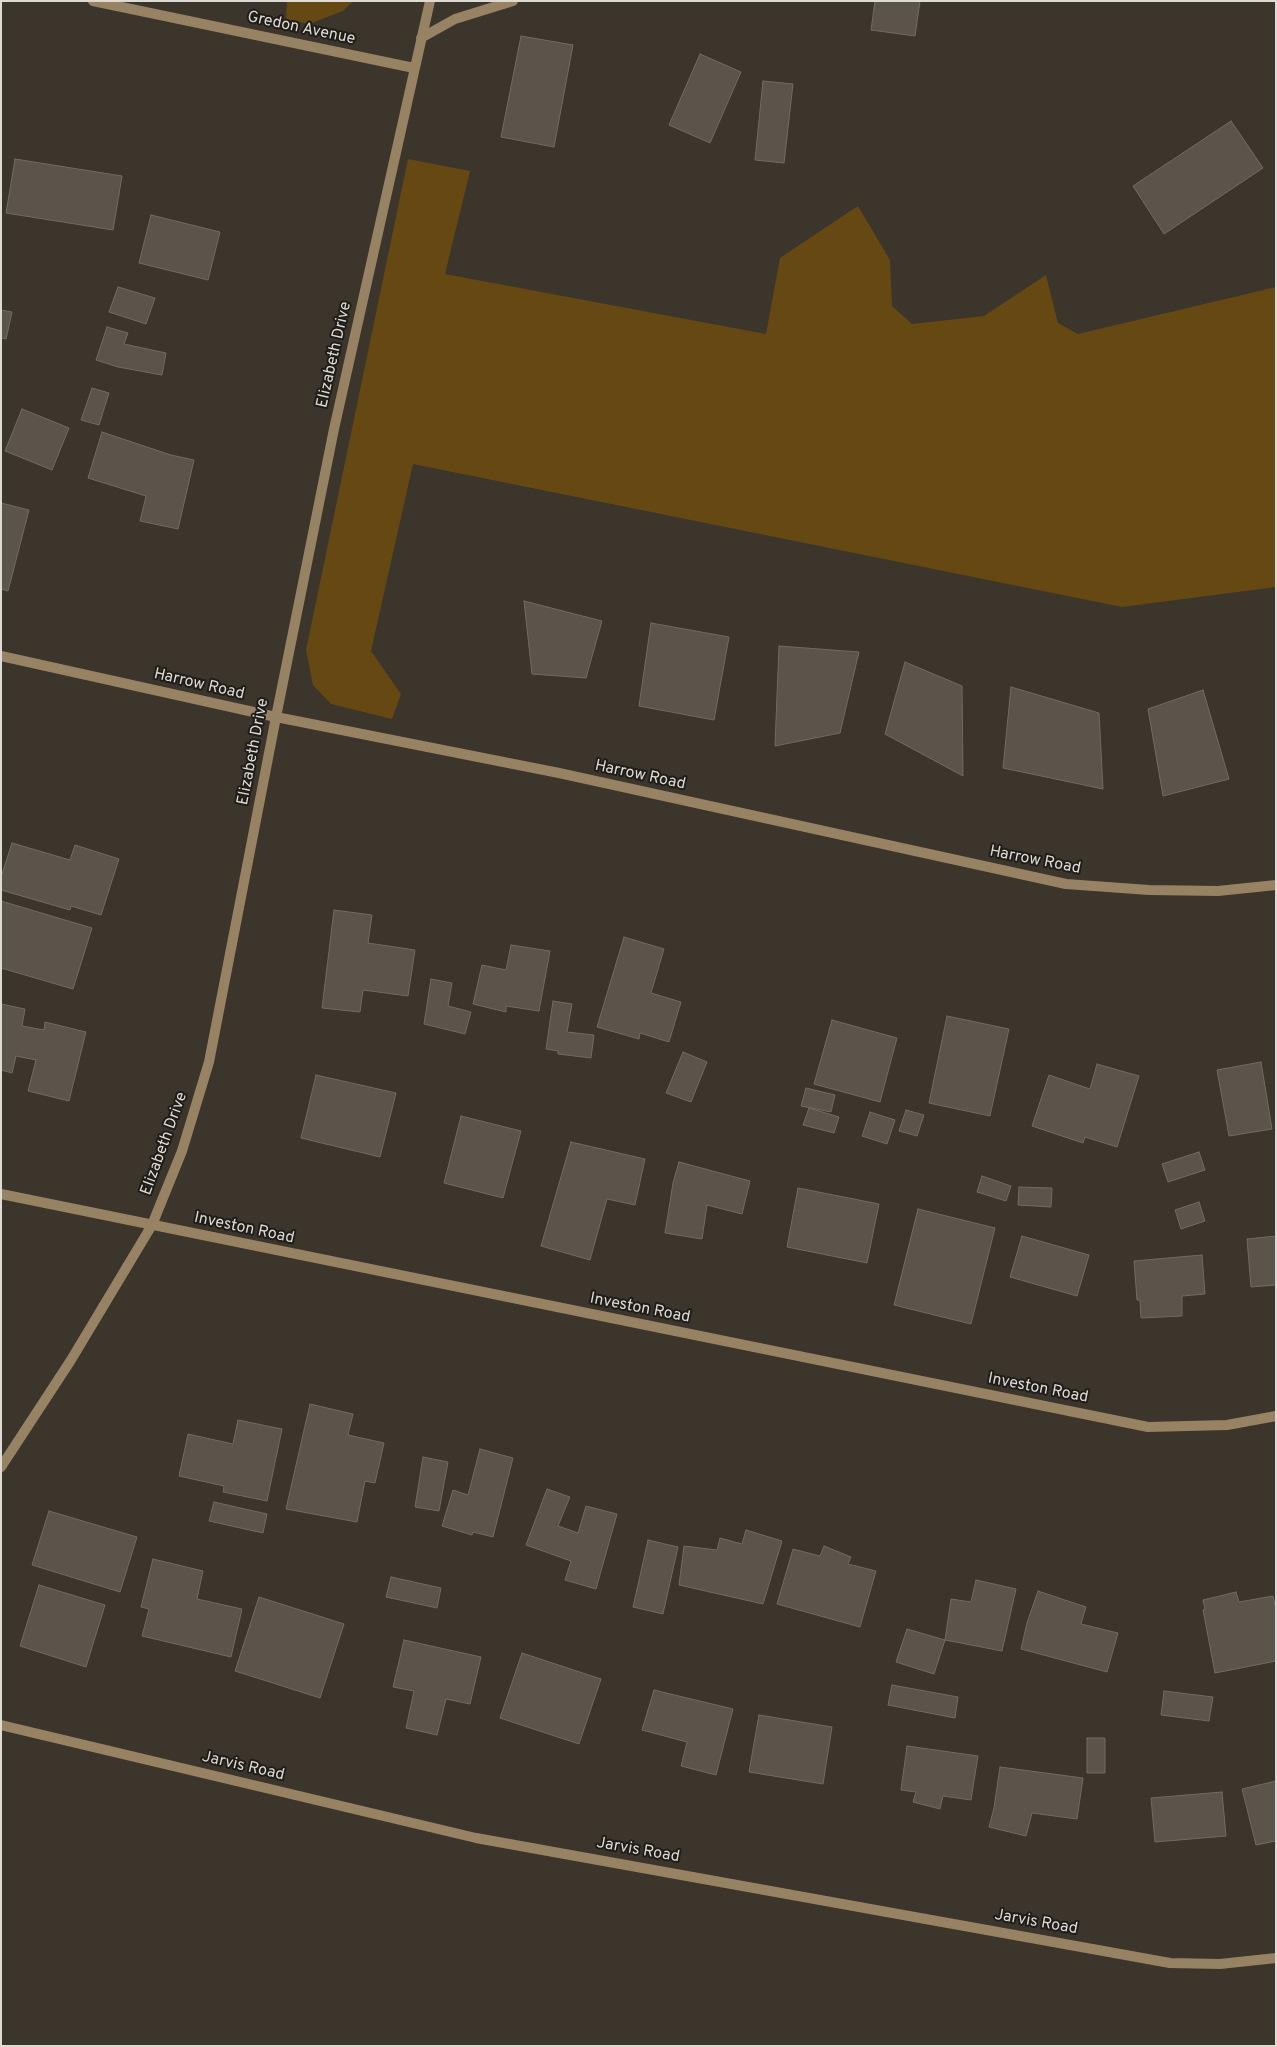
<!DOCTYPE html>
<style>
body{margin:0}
#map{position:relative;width:1277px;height:2047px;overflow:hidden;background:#3b352c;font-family:Overpass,sans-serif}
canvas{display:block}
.frame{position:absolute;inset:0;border:2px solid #dedad4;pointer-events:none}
</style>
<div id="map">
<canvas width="1277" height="2047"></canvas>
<div class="frame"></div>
</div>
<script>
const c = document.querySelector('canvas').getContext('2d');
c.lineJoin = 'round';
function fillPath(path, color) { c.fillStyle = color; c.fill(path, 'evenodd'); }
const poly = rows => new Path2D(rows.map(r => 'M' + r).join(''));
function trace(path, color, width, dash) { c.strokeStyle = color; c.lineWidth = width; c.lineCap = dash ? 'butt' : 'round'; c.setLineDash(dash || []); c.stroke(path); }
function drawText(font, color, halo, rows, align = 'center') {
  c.font = font + ' Overpass,sans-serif'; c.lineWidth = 4; c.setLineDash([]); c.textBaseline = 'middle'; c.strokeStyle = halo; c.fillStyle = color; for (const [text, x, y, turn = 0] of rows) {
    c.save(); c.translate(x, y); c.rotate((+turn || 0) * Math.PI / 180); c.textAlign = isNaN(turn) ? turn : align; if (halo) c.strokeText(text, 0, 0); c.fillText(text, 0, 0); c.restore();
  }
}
fillPath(poly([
 [287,1,353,1,343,11,309,24,286,19],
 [408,159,470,171,445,274,766,334,780,258,858,206,890,260,892,306,912,324,984,316,1046,275,1058,323,1078,334,1276,287,1276,587,1122,607,413,464,371,651,401,694,392,719,331,704,313,685,306,650]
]), '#664813');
const building = poly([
 [875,1,920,1,915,36,871,30,875,1],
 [521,36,573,45,554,147,501,137,521,36],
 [700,54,741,72,710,143,669,125,700,54],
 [763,81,793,84,784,163,755,160,763,81],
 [1231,121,1263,168,1164,234,1133,186,1231,121],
 [15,159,122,176,113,230,6,213,15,159],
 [151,215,220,232,208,280,139,263,151,215],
 [118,287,155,298,146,324,109,312,118,287],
 [1,310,12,312,6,339,1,338,1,310],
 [107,327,128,333,124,344,166,353,162,375,118,367,96,360,107,327],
 [92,388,109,393,99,425,81,420,92,388],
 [22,409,69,428,52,470,5,451,22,409],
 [102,432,171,455,194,460,178,529,140,521,146,496,88,478,102,432],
 [1,503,29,510,8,591,1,589,1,503],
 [524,601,602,621,586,678,532,674,524,601],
 [651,623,729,637,714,720,639,706,651,623],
 [779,646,859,652,840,733,775,746,779,646],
 [905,662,962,686,963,776,885,734,905,662],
 [1011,687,1099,713,1103,789,1003,768,1011,687],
 [1203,690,1229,779,1163,796,1148,709,1203,690],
 [12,843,70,860,75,845,119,859,101,915,71,906,70,910,1,890,1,877,12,843],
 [1,901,92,928,73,989,1,968,1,901],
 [334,910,372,915,368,943,415,950,408,996,363,990,360,1012,322,1008,334,910],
 [624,937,664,949,651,993,681,1002,669,1042,640,1033,639,1039,597,1027,624,937],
 [511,945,550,951,539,1011,506,1006,506,1012,473,1004,482,965,506,970,511,945],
 [431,979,452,983,448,1006,471,1012,465,1034,424,1024,431,979],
 [553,1001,572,1004,567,1032,594,1035,591,1058,558,1054,558,1051,546,1049,553,1001],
 [1,1004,25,1009,22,1026,44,1030,45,1022,86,1032,69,1101,28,1091,36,1060,16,1056,12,1073,1,1070,1,1004],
 [947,1016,1009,1029,990,1116,929,1103,947,1016],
 [832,1020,897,1038,880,1102,814,1084,832,1020],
 [683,1052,707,1062,691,1102,666,1093,683,1052],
 [1261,1062,1272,1129,1229,1136,1217,1070,1261,1062],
 [1097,1064,1139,1076,1117,1147,1085,1137,1083,1143,1032,1126,1049,1075,1090,1089,1097,1064],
 [316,1075,396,1093,380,1157,301,1138,316,1075],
 [806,1088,835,1095,831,1112,801,1106,806,1088],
 [809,1108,839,1117,834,1133,803,1125,809,1108],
 [906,1110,924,1115,917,1136,899,1131,906,1110],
 [870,1112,895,1120,887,1144,862,1136,870,1112],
 [461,1116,521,1131,503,1198,444,1183,461,1116],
 [571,1142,645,1159,635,1205,607,1199,590,1260,541,1246,571,1142],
 [1199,1152,1205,1170,1168,1182,1162,1164,1199,1152],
 [679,1162,750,1181,742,1214,707,1205,702,1239,665,1233,673,1183,679,1162],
 [982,1176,1011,1186,1006,1201,977,1192,982,1176],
 [1019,1187,1052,1188,1051,1207,1018,1205,1019,1187],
 [798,1188,879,1204,867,1263,787,1247,798,1188],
 [1199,1202,1205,1221,1181,1229,1175,1210,1199,1202],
 [918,1209,995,1228,971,1324,894,1305,918,1209],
 [1022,1236,1089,1255,1077,1296,1010,1277,1022,1236],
 [1276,1236,1276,1285,1251,1287,1247,1239,1276,1236],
 [1202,1255,1205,1294,1182,1296,1182,1316,1141,1318,1140,1300,1137,1300,1134,1261,1202,1255],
 [310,1404,353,1414,348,1435,384,1443,375,1483,365,1481,357,1522,286,1509,310,1404],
 [238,1420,282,1429,267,1501,223,1492,224,1486,179,1476,188,1434,233,1444,238,1420],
 [480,1449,513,1458,493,1537,473,1532,472,1535,442,1526,453,1490,468,1495,480,1449],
 [423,1457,448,1462,439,1511,415,1507,423,1457],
 [547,1489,570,1497,558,1526,578,1533,586,1506,617,1514,596,1589,565,1580,571,1561,526,1545,547,1489],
 [214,1502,267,1514,263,1533,209,1521,214,1502],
 [49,1511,137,1537,120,1592,32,1565,49,1511],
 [746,1530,782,1541,763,1604,679,1585,684,1546,717,1550,720,1538,742,1544,746,1530],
 [648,1540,678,1547,663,1614,633,1607,648,1540],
 [824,1546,851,1557,848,1564,876,1571,860,1627,777,1604,793,1549,820,1556,824,1546],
 [153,1559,203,1571,197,1599,242,1609,231,1657,142,1636,149,1609,141,1607,153,1559],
 [391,1577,441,1588,437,1608,386,1597,391,1577],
 [976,1580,1016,1589,1002,1651,945,1640,951,1599,971,1602,976,1580],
 [39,1585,105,1605,86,1667,20,1646,39,1585],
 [1038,1591,1086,1607,1081,1624,1118,1633,1107,1672,1021,1649,1027,1623,1038,1591],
 [1236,1592,1239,1602,1273,1596,1276,1609,1276,1661,1215,1673,1203,1610,1205,1609,1203,1600,1236,1592],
 [259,1597,344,1624,320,1698,235,1671,259,1597],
 [907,1629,945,1640,934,1674,896,1662,907,1629],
 [404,1640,481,1657,470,1704,446,1699,437,1735,406,1728,414,1691,393,1687,404,1640],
 [522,1653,601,1679,579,1744,500,1718,522,1653],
 [892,1685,958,1697,955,1718,888,1705,892,1685],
 [654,1690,733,1709,716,1775,681,1766,687,1742,642,1730,654,1690],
 [1164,1691,1213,1697,1209,1721,1161,1715,1164,1691],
 [759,1715,832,1727,823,1784,749,1772,759,1715],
 [1087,1738,1105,1738,1105,1773,1087,1773,1087,1738],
 [907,1746,978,1756,971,1800,943,1796,940,1809,913,1802,916,1792,901,1790,907,1746],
 [1000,1767,1083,1778,1077,1819,1032,1813,1026,1836,989,1827,994,1808,1000,1767],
 [1276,1781,1276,1841,1256,1845,1242,1789,1276,1781],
 [1222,1792,1226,1836,1155,1842,1151,1798,1222,1792]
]);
fillPath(building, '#5a544a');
trace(building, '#726b61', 1);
trace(poly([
 [93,1,414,68],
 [421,38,455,19,513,1],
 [1,656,276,717,559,773,1066,884,1149,890,1218,891,1276,885],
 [1,1194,1148,1427,1227,1425,1276,1416],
 [1,1467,71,1360,152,1225,182,1151,209,1062,276,717,334,429,430,1],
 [1,1725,476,1838,1170,1963,1220,1964,1276,1958]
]), '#978364', 10);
drawText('16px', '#dedad4', '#201d19', [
 ["Gredon Avenue",301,29,12],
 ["Elizabeth Drive",335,355,-77],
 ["Harrow Road",199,685,13],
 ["Elizabeth Drive",254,752,-79],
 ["Harrow Road",640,776,12],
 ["Harrow Road",1035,861,11],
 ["Elizabeth Drive",165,1144,-70],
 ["Investon Road",244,1229,12],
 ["Investon Road",640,1309,11],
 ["Investon Road",1038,1389,11],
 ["Jarvis Road",243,1767,13],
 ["Jarvis Road",638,1851,10],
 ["Jarvis Road",1036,1923,10]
]);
</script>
